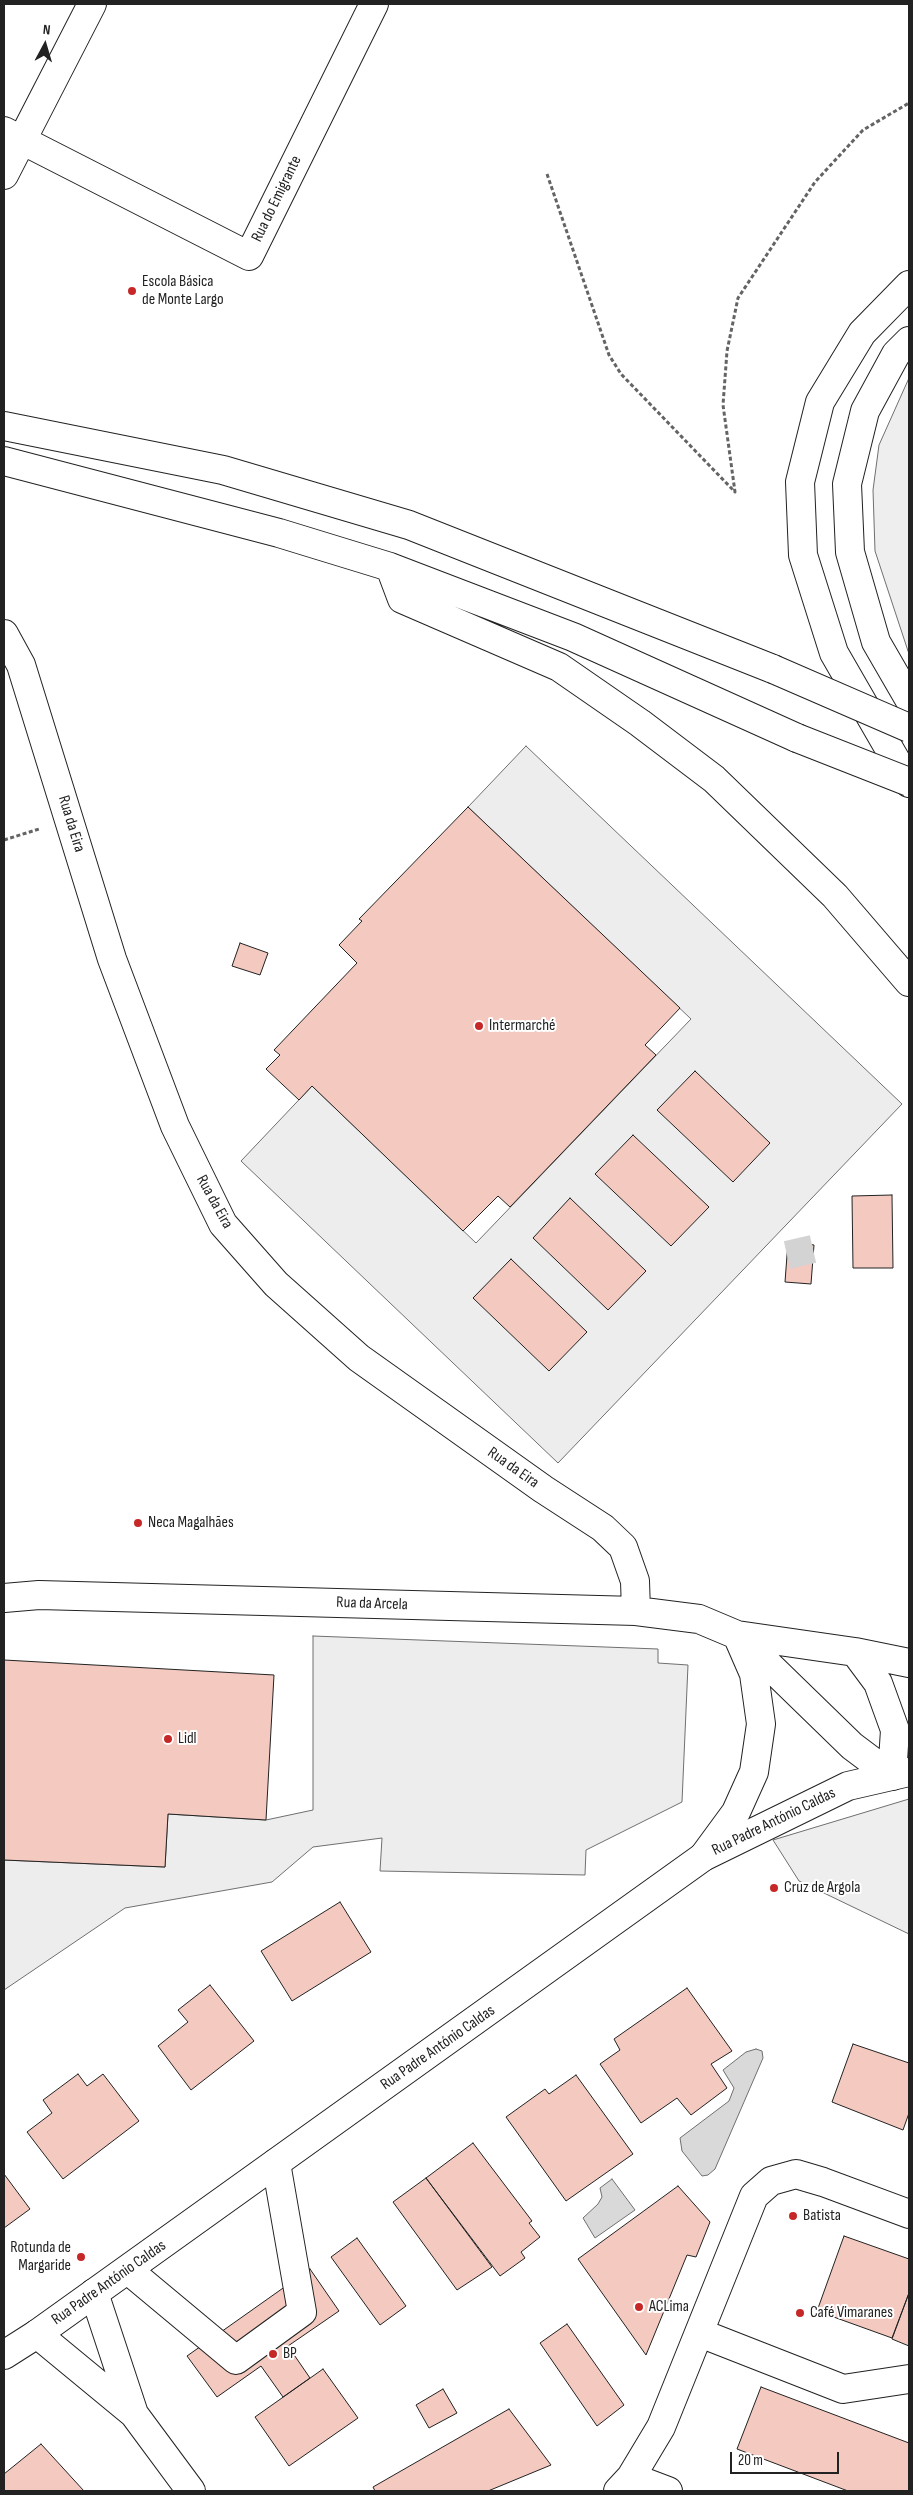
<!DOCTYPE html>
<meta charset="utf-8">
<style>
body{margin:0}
#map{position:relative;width:913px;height:2495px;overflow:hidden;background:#fff;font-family:"Sofia Sans Condensed",sans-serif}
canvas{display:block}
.frame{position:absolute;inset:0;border:5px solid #222;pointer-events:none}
.north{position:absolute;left:20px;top:20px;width:50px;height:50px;-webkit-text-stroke:4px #fff;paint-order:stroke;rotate:6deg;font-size:14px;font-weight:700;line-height:20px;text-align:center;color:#222}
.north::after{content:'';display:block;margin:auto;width:18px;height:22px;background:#222;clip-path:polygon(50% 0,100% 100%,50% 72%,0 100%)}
.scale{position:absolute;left:730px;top:2452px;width:109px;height:22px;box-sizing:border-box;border:2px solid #222;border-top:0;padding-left:6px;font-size:15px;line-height:18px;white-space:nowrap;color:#222;-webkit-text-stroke:4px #fff;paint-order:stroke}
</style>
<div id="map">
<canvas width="913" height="2495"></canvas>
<div class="frame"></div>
<div class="north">N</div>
<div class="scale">20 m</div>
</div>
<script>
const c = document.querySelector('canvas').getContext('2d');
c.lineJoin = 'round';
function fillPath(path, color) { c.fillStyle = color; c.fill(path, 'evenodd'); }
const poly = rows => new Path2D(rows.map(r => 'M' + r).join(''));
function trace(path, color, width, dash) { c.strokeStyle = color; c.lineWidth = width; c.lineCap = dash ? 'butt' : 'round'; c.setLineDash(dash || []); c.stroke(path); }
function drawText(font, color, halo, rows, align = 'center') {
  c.font = font + ' "Sofia Sans Condensed",sans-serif'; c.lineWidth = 4; c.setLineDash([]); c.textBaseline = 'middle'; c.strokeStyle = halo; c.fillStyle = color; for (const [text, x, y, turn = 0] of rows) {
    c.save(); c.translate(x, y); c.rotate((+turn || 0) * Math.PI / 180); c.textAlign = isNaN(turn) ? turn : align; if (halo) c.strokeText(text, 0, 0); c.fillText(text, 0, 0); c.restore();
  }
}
const green = poly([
 [909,378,909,654,875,551,873,490,879,445,909,378],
 [909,1799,909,1934,799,1881,773,1840,909,1799]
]);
fillPath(green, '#eee');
trace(green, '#6f6f6f', 1);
const parking = poly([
 [526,746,902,1104,558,1463,241,1161,312,1086,476,1243,691,1019,468,807,526,746],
 [313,1636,658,1649,658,1663,688,1665,682,1802,586,1850,585,1875,380,1871,382,1838,313,1847,272,1882,125,1908,4,1990,4,1860,165,1867,168,1814,266,1820,313,1810,313,1636]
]);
fillPath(parking, '#ededed');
trace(parking, '#6f6f6f', 1);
const water = poly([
 [756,2049,762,2051,763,2058,715,2169,708,2175,702,2176,682,2151,680,2138,729,2101,734,2088,723,2070,746,2052,756,2049],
 [612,2179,635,2210,595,2238,583,2218,598,2204,602,2197,600,2188,612,2179]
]);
fillPath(water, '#d9d9d9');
trace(water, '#6f6f6f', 1);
const building = poly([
 [468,807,680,1008,645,1045,656,1055,510,1207,498,1196,463,1231,312,1086,299,1100,266,1069,280,1055,274,1050,357,963,339,945,362,921,359,919,468,807],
 [240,943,268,953,260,975,232,966,240,943],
 [695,1071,770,1143,733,1182,657,1110,695,1071],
 [633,1135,709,1207,671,1246,595,1174,633,1135],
 [892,1195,893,1268,853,1268,852,1196,892,1195],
 [570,1198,646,1271,608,1310,533,1238,570,1198],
 [788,1242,814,1245,811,1284,785,1282,788,1242],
 [511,1259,587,1332,549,1371,473,1298,511,1259],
 [4,1660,274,1675,266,1820,168,1814,165,1867,4,1860,4,1660],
 [340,1902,371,1952,292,2001,261,1951,340,1902],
 [210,1985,254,2041,191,2090,158,2046,188,2022,178,2010,210,1985],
 [687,1988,732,2051,711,2064,727,2088,691,2115,677,2098,641,2123,600,2064,620,2050,614,2039,687,1988],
 [853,2044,909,2063,909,2113,903,2130,832,2102,853,2044],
 [78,2074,87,2086,103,2074,139,2121,63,2179,27,2132,52,2113,43,2100,78,2074],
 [576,2075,633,2154,566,2201,506,2117,545,2089,549,2094,576,2075],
 [473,2143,532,2221,529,2223,540,2237,521,2252,525,2258,500,2276,426,2178,473,2143],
 [4,2174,30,2209,4,2228,4,2174],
 [426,2178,492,2267,457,2290,393,2202,426,2178],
 [678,2186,710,2222,696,2257,687,2255,646,2355,578,2259,678,2186],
 [844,2236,909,2259,909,2293,892,2338,817,2311,844,2236],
 [357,2238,406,2306,380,2325,331,2257,357,2238],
 [310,2269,339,2311,288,2346,310,2378,283,2397,261,2366,217,2397,187,2356,310,2269],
 [909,2293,909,2346,892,2339,909,2293],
 [567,2324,624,2405,597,2426,540,2343,567,2324],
 [323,2369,358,2418,289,2466,255,2417,323,2369],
 [761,2387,909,2443,909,2491,848,2491,737,2449,761,2387],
 [443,2389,457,2413,429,2428,416,2405,443,2389],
 [509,2409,551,2465,488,2491,375,2491,373,2487,509,2409],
 [41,2444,84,2491,4,2491,4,2474,41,2444]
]);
fillPath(building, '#f3c9c0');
trace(building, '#222', 1);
trace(poly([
 [787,1255,813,1249]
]), '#d3d3d3', 28, [28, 14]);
const minor = poly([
 [4,131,249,256,374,4],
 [4,175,92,4],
 [4,634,21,665,112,959,175,1126,223,1224,276,1284,359,1358,543,1489,603,1528,623,1547,635,1581,636,1611],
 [4,1598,39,1595,636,1611,699,1619,737,1635,855,1652,909,1663],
 [745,1642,852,1746,892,1776],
 [855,1652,878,1683,895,1730,892,1776],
 [703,1857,736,1812,754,1772,761,1724,754,1674,737,1635],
 [128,2270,236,2360,302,2312,276,2163],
 [94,2293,134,2414],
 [700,2333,843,2389,909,2379],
 [37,2334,134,2414,191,2491],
 [631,2477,668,2491],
 [618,2491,631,2477,661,2427,754,2196,771,2181,796,2174,823,2182,909,2214]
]);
const major = poly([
 [4,2355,37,2334,703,1857,848,1786,909,1772]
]);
const highway = poly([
 [909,285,862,333,820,402,800,482,803,555,834,653,909,783],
 [909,341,896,354,865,411,847,484,850,552,876,642,909,699],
 [4,426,223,470,409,525,773,669],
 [4,461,279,533,390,567,573,637,797,738],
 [390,567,402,599,559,667,640,723,714,779,835,896,909,982]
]);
trace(minor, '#222', 30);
trace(major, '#222', 30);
trace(highway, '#222', 30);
trace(poly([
 [547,174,609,355,621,374,735,492,723,405,727,351,738,298,815,182,863,130,909,103],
 [4,840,39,829]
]), '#646464', 3, [4, 2.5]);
trace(minor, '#fff', 28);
trace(major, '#fff', 28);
trace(highway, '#fff', 28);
const highwayBridge = poly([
 [773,669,909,728],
 [797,738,909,782]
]);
trace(highwayBridge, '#222', 30, []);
trace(highwayBridge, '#fff', 28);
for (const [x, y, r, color] of [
 [132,291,5,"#c62828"],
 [479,1026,5,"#c62828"],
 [138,1523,5,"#c62828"],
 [168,1739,5,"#c62828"],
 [774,1888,5,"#c62828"],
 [793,2216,5,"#c62828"],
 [81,2257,5,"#c62828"],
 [639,2307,5,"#c62828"],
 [800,2313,5,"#c62828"],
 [273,2354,5,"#c62828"]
]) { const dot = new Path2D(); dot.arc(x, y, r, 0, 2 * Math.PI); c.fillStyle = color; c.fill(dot); trace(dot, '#fff', 2); }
drawText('16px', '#222', '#fff', [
 ["Rua do Emigrante",277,199,-64],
 ["Rua da Eira",71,824,73],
 ["Rua da Eira",214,1202,61],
 ["Rua da Eira",513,1468,35],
 ["Rua da Arcela",372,1604,2],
 ["Rua Padre António Caldas",774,1822,-26],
 ["Rua Padre António Caldas",438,2048,-35],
 ["Rua Padre António Caldas",109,2283,-35]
]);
drawText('16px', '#222', '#fff', [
 ["Escola Básica",142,282],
 ["de Monte Largo",142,300],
 ["Intermarché",489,1026],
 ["Neca Magalhães",148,1523],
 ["Lidl",178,1739],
 ["Cruz de Argola",784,1888],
 ["Batista",803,2216],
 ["Rotunda de",71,2248,"right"],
 ["Margaride",71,2266,"right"],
 ["ACLima",649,2307],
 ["Café Vimaranes",810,2313],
 ["BP",283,2354]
], 'left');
</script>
